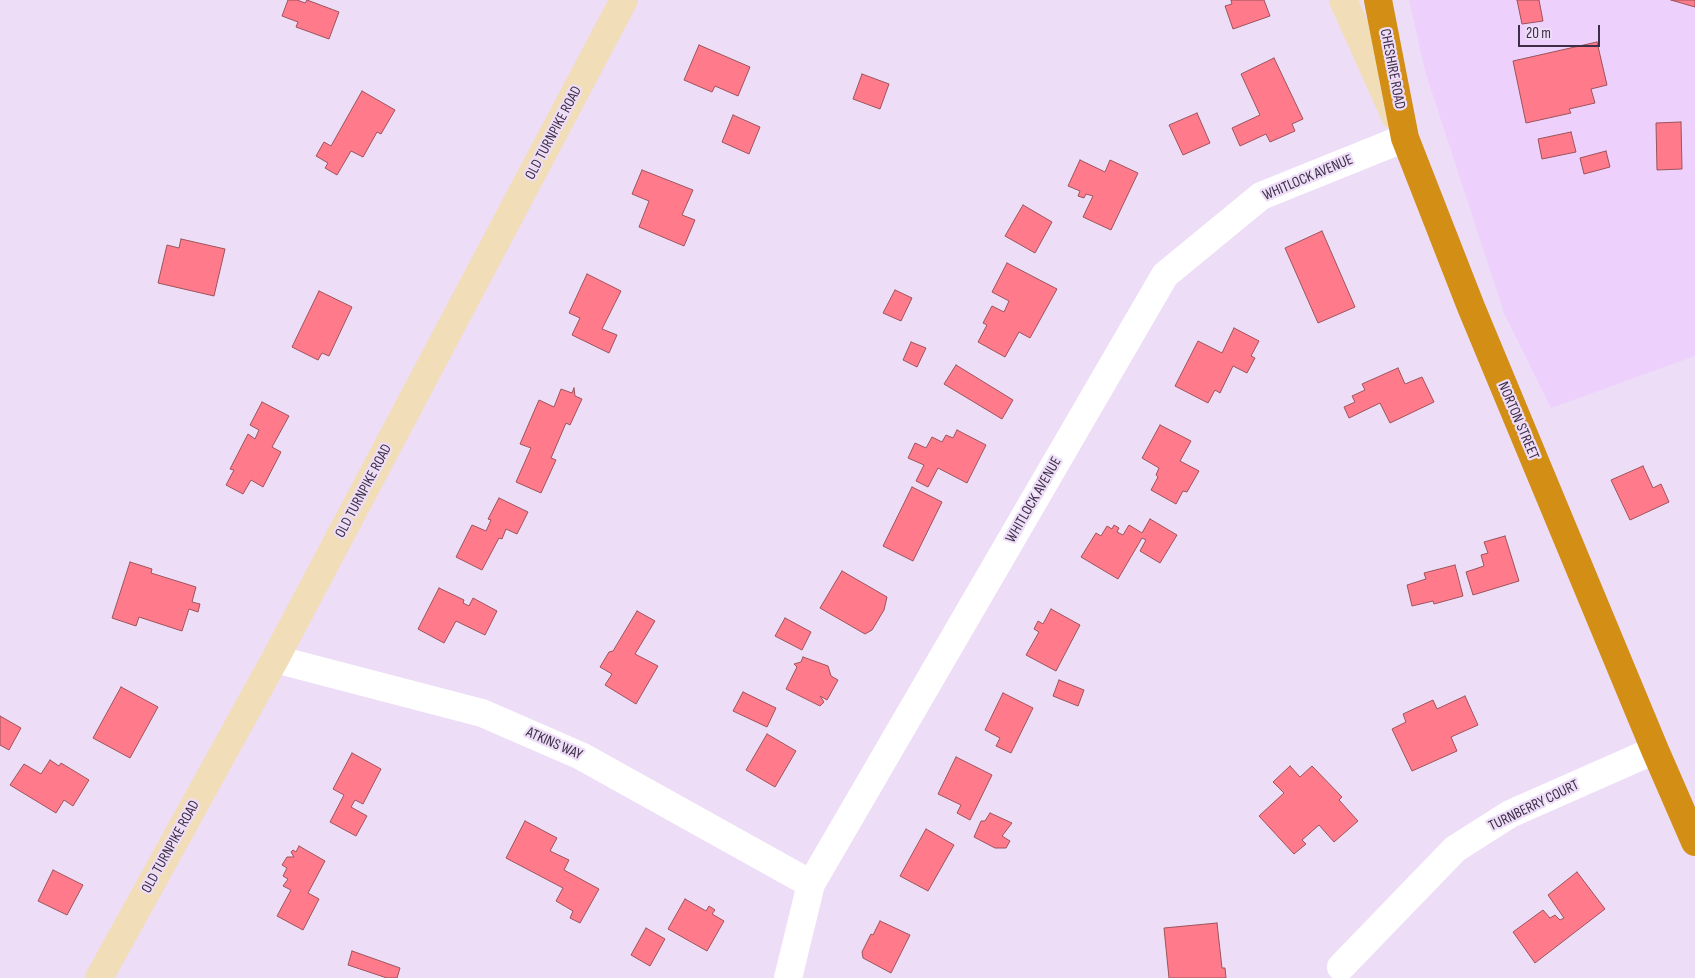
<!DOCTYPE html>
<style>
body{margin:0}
#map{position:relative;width:1695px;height:978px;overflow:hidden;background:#edddf7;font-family:"Sofia Sans Condensed",sans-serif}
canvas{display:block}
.scale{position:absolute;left:1518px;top:25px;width:82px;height:22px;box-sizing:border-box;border:2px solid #3d2d46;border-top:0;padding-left:6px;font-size:15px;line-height:18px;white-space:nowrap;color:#3d2d46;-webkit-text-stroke:4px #edddf7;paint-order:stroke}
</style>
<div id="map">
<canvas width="1695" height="978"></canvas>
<div class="scale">20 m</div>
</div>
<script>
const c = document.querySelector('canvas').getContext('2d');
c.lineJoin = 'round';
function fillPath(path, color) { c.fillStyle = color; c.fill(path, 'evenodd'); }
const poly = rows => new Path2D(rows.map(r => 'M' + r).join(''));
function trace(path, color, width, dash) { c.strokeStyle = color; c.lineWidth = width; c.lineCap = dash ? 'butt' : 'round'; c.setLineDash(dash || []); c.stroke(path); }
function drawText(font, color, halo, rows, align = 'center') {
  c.font = font + ' "Sofia Sans Condensed",sans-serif'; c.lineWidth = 4.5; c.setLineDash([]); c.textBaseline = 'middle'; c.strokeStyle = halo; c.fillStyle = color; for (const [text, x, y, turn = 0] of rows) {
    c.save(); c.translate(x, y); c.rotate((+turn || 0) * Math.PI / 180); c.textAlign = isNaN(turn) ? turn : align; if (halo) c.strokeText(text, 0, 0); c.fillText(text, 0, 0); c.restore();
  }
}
fillPath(poly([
 [1409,0,1695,0,1695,356,1551,408,1504,313,1425,71]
]), '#edd1fc');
const building = poly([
 [288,0,297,0,305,3,307,0,339,12,329,39,296,27,298,22,282,16,288,0],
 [1231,0,1264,0,1270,16,1233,29,1225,6,1232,4,1231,0],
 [1517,0,1539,0,1543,21,1522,24,1517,0],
 [1671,0,1695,0,1695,7,1671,0],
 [1597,42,1607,85,1591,89,1595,103,1569,109,1571,113,1526,123,1513,61,1597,42],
 [699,45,750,67,738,96,715,86,712,92,684,80,699,45],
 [1274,58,1303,119,1292,124,1295,131,1270,142,1266,134,1240,146,1232,128,1260,115,1241,74,1274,58],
 [862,74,889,84,880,109,853,99,862,74],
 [362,91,395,110,381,134,377,132,363,157,351,151,337,175,325,168,328,163,316,156,324,142,331,146,362,91],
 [1197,113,1210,143,1183,155,1169,125,1197,113],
 [733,115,760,127,749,154,722,142,733,115],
 [1681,122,1682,169,1657,170,1656,123,1681,122],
 [1571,132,1576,152,1542,159,1538,139,1571,132],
 [1606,151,1610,167,1584,174,1580,158,1606,151],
 [1080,160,1105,172,1110,160,1138,173,1111,230,1083,217,1093,196,1086,194,1084,198,1078,196,1080,191,1068,186,1080,160],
 [642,170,693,190,682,215,695,220,684,246,639,227,649,201,632,194,642,170],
 [1023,205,1052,222,1035,253,1005,236,1023,205],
 [1322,231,1355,307,1318,323,1285,248,1322,231],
 [181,239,225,249,214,296,158,283,167,245,179,248,181,239],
 [1007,263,1057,289,1030,338,1019,332,1005,357,978,342,987,325,983,323,992,306,1004,312,1009,301,992,292,1007,263],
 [587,274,621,291,602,329,617,335,609,353,572,335,580,318,569,313,587,274],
 [895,290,912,298,901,321,883,313,895,290],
 [319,291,352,307,329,356,322,353,318,360,292,347,319,291],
 [1234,328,1259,341,1251,356,1255,358,1247,373,1233,366,1220,393,1215,390,1208,403,1175,386,1198,341,1222,353,1234,328],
 [911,342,926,348,917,367,903,360,911,342],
 [956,365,1013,400,1002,419,944,384,956,365],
 [1398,368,1405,384,1422,377,1434,402,1390,423,1380,403,1349,418,1344,407,1355,402,1352,396,1365,390,1362,384,1398,368],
 [574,388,575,396,582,399,570,425,566,423,551,458,556,460,541,493,516,482,531,448,520,444,539,400,554,407,561,389,572,393,574,388],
 [262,402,289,416,272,447,281,452,263,487,251,480,243,494,226,485,234,470,230,469,248,434,255,439,259,430,250,425,262,402],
 [1160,425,1191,441,1180,461,1199,471,1187,492,1183,491,1176,504,1151,490,1158,477,1156,475,1159,468,1142,458,1160,425],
 [957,430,986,445,967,483,938,468,928,487,916,481,924,465,908,458,915,443,926,448,932,437,942,442,946,435,953,438,957,430],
 [1643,466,1653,488,1661,484,1669,502,1630,520,1611,480,1643,466],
 [912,487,942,502,913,561,883,546,912,487],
 [499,498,528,512,517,534,506,529,502,539,499,538,482,570,456,557,472,525,486,531,491,520,488,519,499,498],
 [1150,519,1177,535,1160,563,1140,551,1146,540,1142,538,1118,579,1081,557,1096,533,1101,536,1107,526,1112,529,1114,525,1119,528,1117,532,1123,535,1129,525,1142,533,1150,519],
 [1505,536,1519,581,1473,595,1466,572,1484,566,1481,555,1488,553,1484,542,1505,536],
 [130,562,152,569,151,573,196,587,192,602,200,604,198,612,189,609,182,631,139,617,136,626,112,618,130,562],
 [1455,565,1463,596,1434,604,1433,601,1412,606,1407,585,1426,579,1424,573,1455,565],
 [842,571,887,597,884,610,872,630,865,634,820,608,842,571],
 [439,588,464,600,463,603,469,606,473,598,497,611,485,635,456,621,444,643,418,629,439,588],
 [1051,609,1080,625,1056,671,1026,655,1039,632,1034,629,1038,621,1043,624,1051,609],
 [637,611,655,621,635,654,658,666,636,704,605,685,612,674,600,667,609,652,613,651,637,611],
 [785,618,811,632,802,650,775,636,785,618],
 [803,657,828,666,831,676,838,680,827,700,820,696,824,702,820,706,786,689,797,667,794,664,801,662,803,657],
 [1059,680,1084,690,1078,706,1053,696,1059,680],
 [121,687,158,707,130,758,93,738,121,687],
 [743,692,776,708,767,727,733,711,743,692],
 [1003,693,1033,708,1011,753,996,746,1000,738,985,730,1003,693],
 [1465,696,1478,725,1451,737,1457,751,1412,771,1392,729,1406,722,1403,714,1433,700,1437,709,1465,696],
 [0,716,21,728,9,750,0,745,0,716],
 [767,734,796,751,775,787,746,770,767,734],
 [352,753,381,769,363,804,355,800,351,807,367,816,356,836,330,822,344,795,333,789,352,753],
 [956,757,992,775,970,820,957,813,961,805,938,794,956,757],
 [50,760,59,766,61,763,89,780,73,806,64,800,56,813,10,785,24,764,41,774,50,760],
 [1290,766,1300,777,1312,766,1342,797,1339,800,1358,821,1334,842,1319,825,1302,840,1306,844,1294,854,1259,816,1284,793,1273,782,1290,766],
 [990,813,1012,823,1002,836,1010,841,1006,848,995,848,974,837,981,821,985,821,990,813],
 [525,821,557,838,550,851,569,860,564,870,599,889,580,923,570,918,573,911,556,901,563,888,506,858,525,821],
 [926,829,954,845,928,891,900,876,926,829],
 [299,846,325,861,308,893,319,899,303,930,277,916,291,890,283,886,288,879,283,876,287,868,282,865,287,857,294,857,291,852,293,850,296,852,299,846],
 [53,870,83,885,67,915,38,901,53,870],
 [1577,872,1605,909,1535,963,1513,932,1543,910,1550,918,1555,915,1560,920,1564,918,1548,895,1577,872],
 [685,899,706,911,709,906,715,910,712,914,724,921,707,951,668,929,685,899],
 [880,921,910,935,891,973,863,958,862,952,871,934,873,935,880,921],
 [1217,923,1222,968,1225,968,1226,978,1169,978,1164,928,1217,923],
 [646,928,665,939,650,966,631,955,646,928],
 [352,951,400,968,397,978,387,978,348,965,352,951]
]);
fillPath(building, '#ff7b8c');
trace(building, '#9c535b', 1);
trace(poly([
 [275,659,482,713,581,756,811,884],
 [1341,967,1455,849,1510,814,1655,750],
 [788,978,811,884,1165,275,1261,196,1405,138]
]), '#fff', 28);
trace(poly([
 [1343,0,1395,116],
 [99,978,275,659,624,0]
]), '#f2ddb9', 28);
trace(poly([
 [1378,0,1405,138,1471,307,1655,750,1695,842]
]), '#d28e15', 28);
drawText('15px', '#3d2d46', '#edddf7', [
 ["CHESHIRE ROAD",1392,69,79],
 ["OLD TURNPIKE ROAD",554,133,-62],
 ["WHITLOCK AVENUE",1308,178,-23],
 ["NORTON STREET",1518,421,67],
 ["OLD TURNPIKE ROAD",364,491,-62],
 ["WHITLOCK AVENUE",1034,500,-60],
 ["ATKINS WAY",554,744,24],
 ["TURNBERRY COURT",1534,806,-26],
 ["OLD TURNPIKE ROAD",171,847,-61]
]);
</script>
